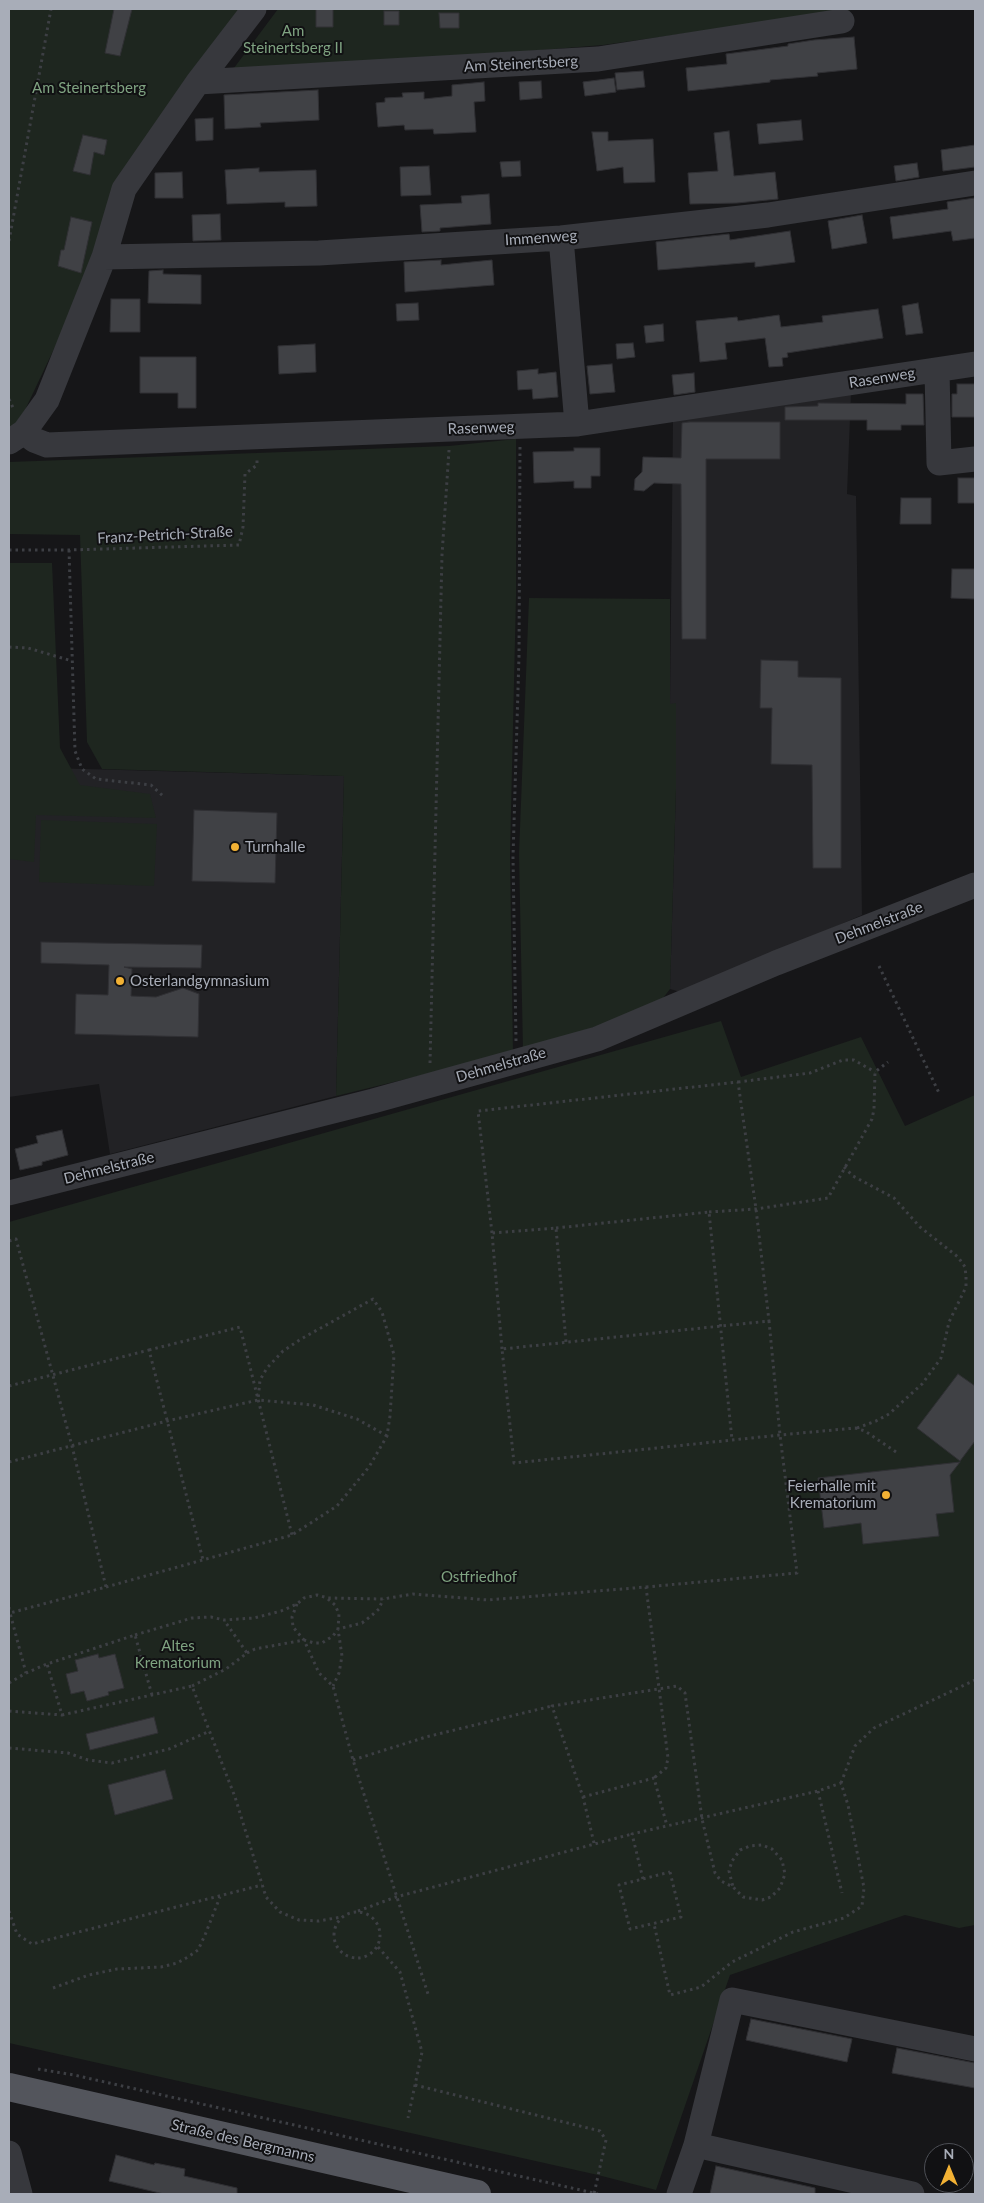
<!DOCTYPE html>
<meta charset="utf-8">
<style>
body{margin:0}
#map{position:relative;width:984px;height:2203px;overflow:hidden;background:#161618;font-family:Lato,sans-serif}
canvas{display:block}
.frame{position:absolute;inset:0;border:10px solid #a8adb8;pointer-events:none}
.north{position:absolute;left:924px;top:2143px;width:50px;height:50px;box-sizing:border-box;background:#111113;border:1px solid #4d4f55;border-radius:50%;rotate:0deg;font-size:14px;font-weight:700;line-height:20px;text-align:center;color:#a8adb8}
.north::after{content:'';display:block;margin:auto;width:18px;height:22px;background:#f2b134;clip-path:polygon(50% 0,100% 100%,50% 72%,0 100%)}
</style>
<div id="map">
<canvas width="984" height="2203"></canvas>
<div class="frame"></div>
<div class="north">N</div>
</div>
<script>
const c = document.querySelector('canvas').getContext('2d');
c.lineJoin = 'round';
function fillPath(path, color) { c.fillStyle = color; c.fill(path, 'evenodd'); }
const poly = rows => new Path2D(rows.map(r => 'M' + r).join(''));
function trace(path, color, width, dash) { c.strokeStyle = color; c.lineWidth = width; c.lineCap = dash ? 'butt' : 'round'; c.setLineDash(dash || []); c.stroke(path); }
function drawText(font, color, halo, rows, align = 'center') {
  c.font = font + ' Lato,sans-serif'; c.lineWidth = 4; c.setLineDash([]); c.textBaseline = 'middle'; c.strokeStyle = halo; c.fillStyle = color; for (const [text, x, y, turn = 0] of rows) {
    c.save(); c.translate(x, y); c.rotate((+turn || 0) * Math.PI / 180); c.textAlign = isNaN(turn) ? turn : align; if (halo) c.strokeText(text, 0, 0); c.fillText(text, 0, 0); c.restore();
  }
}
fillPath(poly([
 [851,392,847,494,856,496,862,915,684,993,670,989,676,789,670,705,673,420],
 [9,767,344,776,336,1096,110,1154,99,1084,9,1097]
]), '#222225');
fillPath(poly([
 [9,9,246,9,192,79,80,294,25,410,9,433],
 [278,9,859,9,603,45,232,75,234,68],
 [516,439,516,596,510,855,513,1053,336,1096,344,776,102,769,87,742,80,535,9,534,9,462,449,446],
 [9,563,52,563,60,748,80,785,150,794,156,818,36,815,34,862,9,859],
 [529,598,670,599,670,704,676,703,676,789,670,989,657,1006,523,1051,519,854],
 [41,820,157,824,154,886,39,882],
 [721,1021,741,1077,861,1037,905,1126,975,1095,975,1925,959,1928,905,1915,730,1975,656,2190,598,2175,9,2043,9,1222]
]), '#1e261f');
const building = poly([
 [114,9,132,9,120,56,105,53,114,9],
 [316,9,333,9,333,27,316,27,316,9],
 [384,11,399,11,399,25,384,25,384,11],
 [439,13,459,13,459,28,440,28,439,13],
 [854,37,857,69,817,73,818,76,770,80,770,82,688,91,686,68,727,64,726,54,788,46,788,44,814,40,854,37],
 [643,71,645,87,617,90,615,73,643,71],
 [614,78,616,92,585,96,583,82,614,78],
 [541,81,542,98,520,100,519,82,541,81],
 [484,82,485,101,474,102,476,132,434,134,433,129,405,130,404,125,378,127,376,103,385,102,385,98,403,97,402,93,424,92,424,99,452,96,452,85,484,82],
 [318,90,319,120,260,123,261,127,225,129,224,95,318,90],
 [213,118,213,140,196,141,195,119,213,118],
 [801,120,803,140,759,144,757,124,801,120],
 [729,131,734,176,775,172,778,199,737,203,690,204,688,173,718,171,714,133,729,131],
 [592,132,608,132,608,141,653,139,655,182,624,183,623,167,597,171,592,132],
 [83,135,107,140,104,155,94,152,90,175,73,171,83,135],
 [975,145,975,167,943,171,941,150,975,145],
 [520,161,521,176,502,177,500,162,520,161],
 [917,163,919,177,896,181,894,166,917,163],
 [429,166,431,195,401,196,400,167,429,166],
 [259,168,259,172,316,170,317,206,285,207,285,202,227,204,225,170,259,168],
 [182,172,183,198,155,198,155,173,182,172],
 [489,194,491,224,440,228,440,231,422,232,420,205,462,203,461,196,489,194],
 [975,198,975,238,953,241,951,231,893,239,890,217,948,209,947,202,975,198],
 [220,214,221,240,193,241,192,215,220,214],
 [862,215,867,243,832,249,828,221,862,215],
 [71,217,92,222,81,273,58,266,61,250,64,250,71,217],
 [790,231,795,262,755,267,755,262,658,270,656,242,729,234,730,240,790,231],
 [441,260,441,265,492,260,494,285,405,292,404,262,441,260],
 [163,270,163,274,201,275,201,304,148,303,149,271,163,270],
 [111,299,140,299,140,332,110,332,111,299],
 [418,303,419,320,397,321,396,304,418,303],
 [918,303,923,333,906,335,902,306,918,303],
 [878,309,883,338,787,353,788,357,782,358,783,366,769,367,765,338,725,343,727,359,700,362,696,321,737,317,738,321,779,315,781,327,823,322,822,316,878,309],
 [663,324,664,341,646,343,644,326,663,324],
 [633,343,635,357,617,359,616,344,633,343],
 [315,344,316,372,279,374,278,346,315,344],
 [140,357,196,357,196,408,178,408,178,393,140,393,140,357],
 [612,364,615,392,590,394,587,366,612,364],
 [538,369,538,374,556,372,558,397,533,399,532,389,518,390,517,371,538,369],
 [694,373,695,392,674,395,672,375,694,373],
 [957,384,975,384,975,417,952,417,952,394,957,394,957,384],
 [906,394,923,394,924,425,901,425,901,430,867,430,867,420,785,420,785,407,818,406,818,403,906,404,906,394],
 [689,422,780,422,780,459,706,459,706,639,682,639,681,484,654,483,644,491,634,490,635,479,642,472,643,457,681,458,682,423,689,422],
 [574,448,600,448,600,476,591,476,591,488,574,488,574,481,534,483,533,452,574,451,574,448],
 [958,478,975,478,975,503,958,503,958,478],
 [901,498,931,498,931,524,900,524,901,498],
 [952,569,975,569,975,599,951,598,952,569],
 [761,660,798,661,798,677,841,678,841,868,813,868,812,765,771,764,772,708,760,708,761,660],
 [194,810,277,813,275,883,192,881,194,810],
 [41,942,202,945,201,968,124,967,132,969,131,996,156,997,183,988,199,994,198,1037,75,1034,76,994,108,995,109,965,41,963,41,942],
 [62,1130,68,1155,42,1162,42,1165,20,1170,15,1149,38,1143,36,1136,62,1130],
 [958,1374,975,1386,975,1441,960,1461,917,1428,958,1374],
 [960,1462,950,1475,954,1512,936,1514,939,1536,863,1544,861,1523,824,1528,818,1478,960,1462],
 [98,1654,99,1658,115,1654,124,1688,108,1692,109,1695,87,1701,84,1691,71,1694,66,1674,78,1671,75,1660,98,1654],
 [154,1717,158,1733,90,1750,86,1734,154,1717],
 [165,1770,173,1799,115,1815,108,1785,165,1770],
 [751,2019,852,2039,847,2062,746,2040,751,2019],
 [897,2048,975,2063,975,2088,892,2073,897,2048],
 [116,2155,154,2165,155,2163,185,2169,184,2176,237,2188,237,2194,164,2194,109,2181,116,2155],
 [716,2166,815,2188,815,2194,710,2194,716,2166]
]);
fillPath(building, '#404145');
trace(building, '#303034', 1);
trace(poly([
 [9,241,51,9],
 [9,399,14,410],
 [9,550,69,550,239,545,243,527,245,474,257,465,257,457],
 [69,550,75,751,82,769,96,779,151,785,163,796],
 [9,647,28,648,72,661],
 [879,966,939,1093],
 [516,1041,513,857,519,656,520,447],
 [430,1063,442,555,449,450],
 [738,1082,810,1073,843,1060,854,1060,875,1072],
 [844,1167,853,1176,894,1198,920,1227,958,1257,965,1267,966,1277,966,1287,949,1322,941,1358,936,1365,922,1384,889,1414,876,1421,857,1428],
 [709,1212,756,1209,828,1198,872,1119,874,1109,875,1072,888,1062],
 [556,1228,709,1212,732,1440],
 [492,1233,478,1111,738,1082,756,1209,769,1321],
 [9,1241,16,1239,72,1446,106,1587,10,1613,26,1673],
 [502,1349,492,1233,556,1228,566,1342],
 [149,1350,240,1327,292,1535],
 [9,1386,149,1350,203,1560],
 [9,1462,167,1421,258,1400,313,1405,357,1419,387,1436],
 [106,1587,292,1535,337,1506,369,1467,387,1436,390,1416,394,1355,382,1312,373,1299,301,1339,283,1351,267,1368,260,1380,258,1400],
 [646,1587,797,1573,780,1435,769,1321,502,1349,514,1463,780,1435,855,1428,865,1431,896,1452],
 [328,1599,335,1605,339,1614,338,1629,342,1656,339,1673,333,1686],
 [297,1604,292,1617,293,1627,304,1640,319,1673,333,1686,353,1760,428,1994],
 [9,1607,9,1613],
 [135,1635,192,1618,211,1617,224,1620,254,1618,281,1611,297,1604,304,1598,317,1595,328,1598,383,1599,413,1594,488,1600,646,1587,668,1758,666,1768,654,1778],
 [247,1653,255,1649,304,1640,314,1643,322,1643,333,1636,338,1629,362,1623,371,1616,379,1609,383,1599],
 [9,1683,26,1673,47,1664],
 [192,1686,226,1669,247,1653,224,1620],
 [152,1695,135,1635,47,1664,62,1715,192,1686,235,1797,266,1897,280,1912,299,1920,319,1921,341,1917],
 [9,1711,62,1715],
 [9,1748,68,1753,88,1760,112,1763,169,1749,210,1731],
 [353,1760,426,1737,552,1706],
 [841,1783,855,1746,874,1728,975,1680],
 [818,1791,842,1893],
 [583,1797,654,1778,667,1826],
 [594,1843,583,1797,552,1706,677,1686,685,1693,702,1819,715,1873,721,1881,733,1887,743,1897,762,1900,771,1897,780,1888,785,1874,782,1860,772,1849,762,1845,750,1846,740,1850,732,1861,729,1871,733,1887],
 [670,1872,681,1917,630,1929,619,1885,670,1872],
 [643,1879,632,1834,818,1791,841,1783,848,1805,864,1888,862,1906,844,1918,793,1932,732,1962,701,1987,670,1995,654,1924],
 [9,1911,17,1934,32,1944,262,1885],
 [358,1911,396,1897,632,1834],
 '334 1935a23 23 0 1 1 46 0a23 23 0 1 1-46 0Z',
 [378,1947,400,1972,422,2052,408,2118],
 [53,1988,89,1975,117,1969,161,1967,177,1963,188,1957,198,1950,205,1935,220,1897],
 [38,2069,74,2075,598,2194],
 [415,2085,600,2131,606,2140,594,2194]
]), '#3d3f44', 3, [2.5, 4]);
trace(poly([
 [198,82,598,59,842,21],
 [561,238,577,424],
 [104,257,319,253,561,238,768,215,975,183],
 [937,370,939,463,975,459],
 [24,432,34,440,47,445,577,424,975,364],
 [9,442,24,432,47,400,104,257,124,189,198,82,254,9],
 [9,1193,373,1101,597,1039,776,963,975,885],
 [696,2145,912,2194],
 [9,2153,20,2194],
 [679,2194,696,2145,732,2000,975,2049]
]), '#37383d', 25);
trace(poly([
 [9,2087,477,2194]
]), '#53555c', 28);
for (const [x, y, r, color] of [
 [235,847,5,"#f2b134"],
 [120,981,5,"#f2b134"],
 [886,1495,5,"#f2b134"]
]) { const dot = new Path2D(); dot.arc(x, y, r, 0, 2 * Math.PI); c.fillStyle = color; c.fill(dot); trace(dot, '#111113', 2); }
drawText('15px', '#7fa381', '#111113', [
 ["Am",293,31],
 ["Steinertsberg II",293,48],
 ["Am Steinertsberg",89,88],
 ["Ostfriedhof",479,1577],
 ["Altes",178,1646],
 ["Krematorium",178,1663]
]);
drawText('15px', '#a8adb8', '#111113', [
 ["Am Steinertsberg",521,64,-3],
 ["Immenweg",541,238,-4],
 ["Rasenweg",882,378,-9],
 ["Rasenweg",481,428,-2],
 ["Franz-Petrich-Straße",165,535,-3],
 ["Dehmelstraße",879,923,-21],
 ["Dehmelstraße",501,1065,-16],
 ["Dehmelstraße",109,1168,-14],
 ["Straße des Bergmanns",243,2141,13]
]);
drawText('15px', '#a8adb8', '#111113', [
 ["Turnhalle",245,847],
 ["Osterlandgymnasium",130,981],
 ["Feierhalle mit",876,1486,"right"],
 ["Krematorium",876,1503,"right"]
], 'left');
</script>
